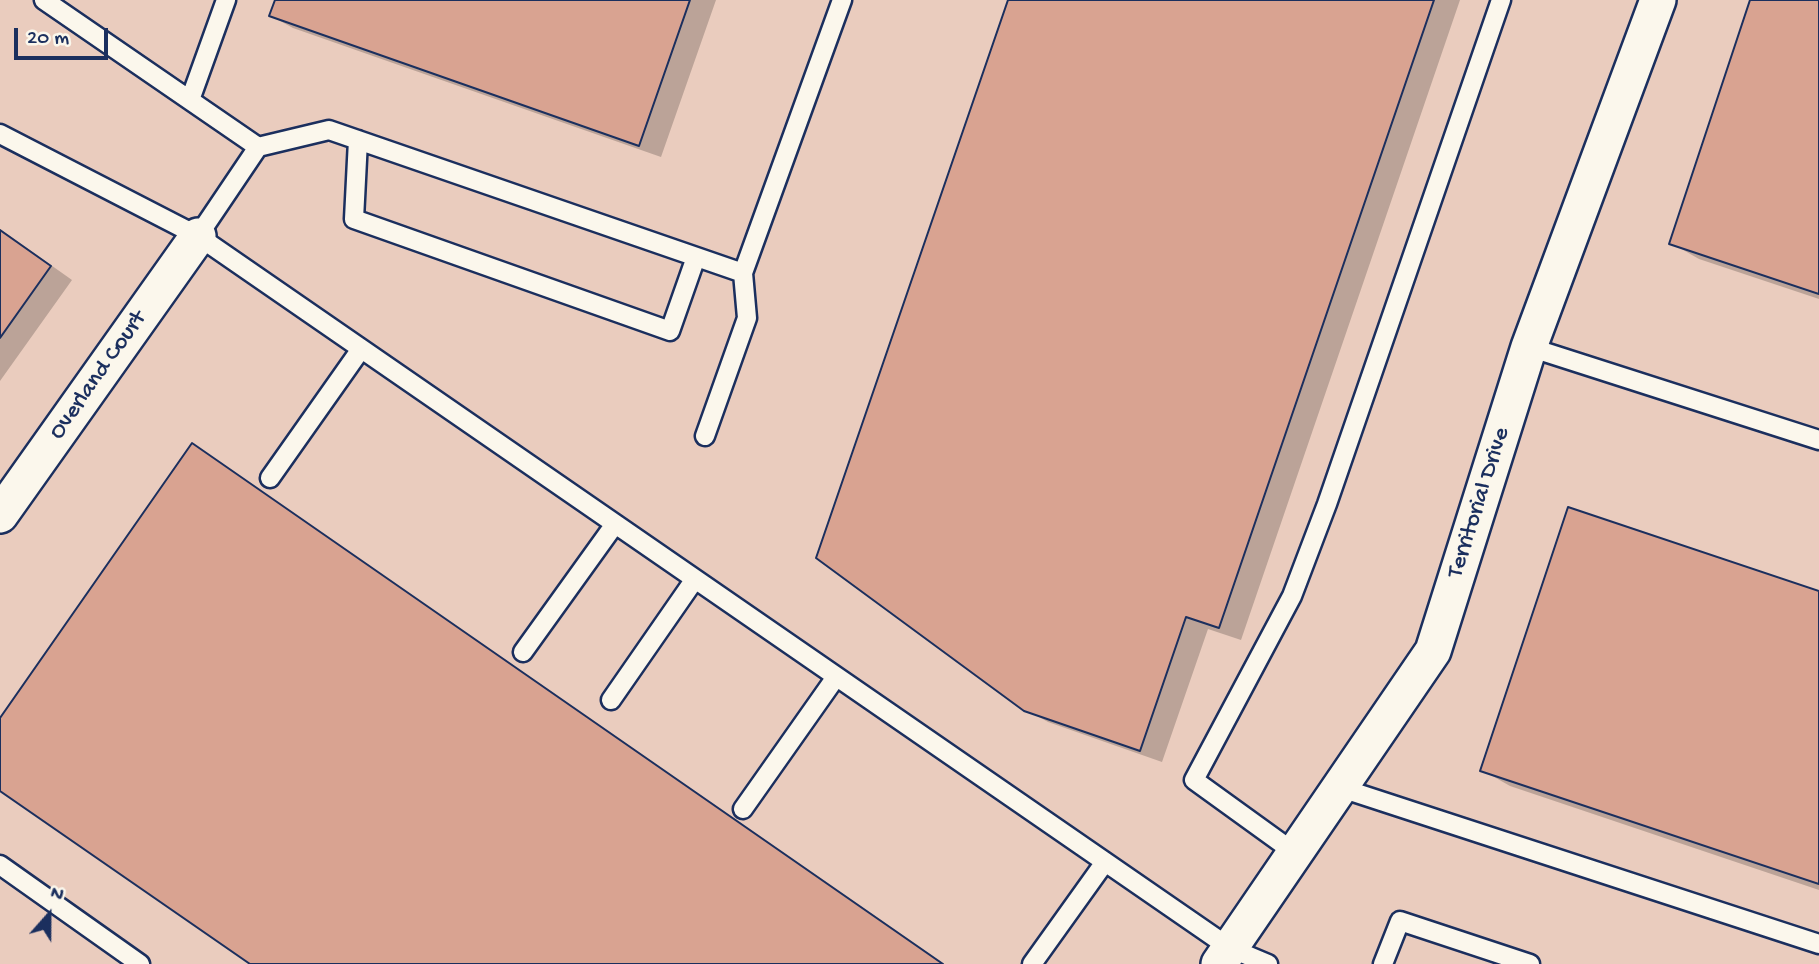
<!DOCTYPE html>
<style>
body{margin:0}
#map{position:relative;width:1819px;height:964px;overflow:hidden;background:#f1ded1;font-family:"Gochi Hand",sans-serif}
canvas{display:block}
.north{position:absolute;left:14px;top:880px;width:70px;height:70px;-webkit-text-stroke:5px #fbf7ec;paint-order:stroke;rotate:21deg;font-size:19px;font-weight:700;line-height:28px;text-align:center;color:#1b2f5e}
.north::after{content:'';display:block;margin:auto;width:24px;height:32px;background:#1b2f5e;clip-path:polygon(50% 0,100% 100%,50% 72%,0 100%)}
.scale{position:absolute;left:14px;top:28px;width:94px;height:32px;box-sizing:border-box;border:4px solid #1b2f5e;border-top:0;padding-left:9px;font-size:21px;line-height:24px;white-space:nowrap;color:#1b2f5e;-webkit-text-stroke:5px #fbf7ec;paint-order:stroke}
</style>
<div id="map">
<canvas width="1819" height="964"></canvas>
<div class="north">N</div>
<div class="scale">20 m</div>
</div>
<script>
const c = document.querySelector('canvas').getContext('2d');
c.lineJoin = 'round';
function fillPath(path, color) { c.fillStyle = color; c.fill(path, 'evenodd'); }
const poly = rows => new Path2D(rows.map(r => 'M' + r).join(''));
function trace(path, color, width, dash) { c.strokeStyle = color; c.lineWidth = width; c.lineCap = dash ? 'butt' : 'round'; c.setLineDash(dash || []); c.stroke(path); }
function drawText(font, color, halo, rows, align = 'center') {
  c.font = font + ' "Gochi Hand",sans-serif'; c.lineWidth = 5; c.setLineDash([]); c.textBaseline = 'middle'; c.strokeStyle = halo; c.fillStyle = color; for (const [text, x, y, turn = 0] of rows) {
    c.save(); c.translate(x, y); c.rotate((+turn || 0) * Math.PI / 180); c.textAlign = isNaN(turn) ? turn : align; if (halo) c.strokeText(text, 0, 0); c.fillText(text, 0, 0); c.restore();
  }
}
fillPath(poly([
 [0,0,1819,0,1819,964,0,964]
]), '#eaccbe');
fillPath(poly([
 [277,0,716,0,661,157,293,28,271,16],
 [1010,0,1460,0,1241,640,1208,629,1162,762,1048,722,1025,709],
 [1751,0,1819,1,1819,299,1699,259,1671,243],
 [0,229,72,280,0,381],
 [192,445,214,458,944,964,253,964,0,789,0,721],
 [1819,592,1819,890,1510,786,1482,770]
]), '#0003');
const building = poly([
 [275,0,690,0,639,146,269,16,275,0],
 [1008,0,1434,0,1219,628,1186,617,1140,751,1024,711,816,558,1008,0],
 [1750,0,1819,0,1819,294,1669,244,1750,0],
 [0,230,51,266,0,338,0,230],
 [192,443,943,964,250,964,0,791,0,718,192,443],
 [1568,507,1819,591,1819,884,1480,771,1568,507]
]);
fillPath(building, '#d9a391');
trace(building, '#1b2f5e', 2);
const lane = poly([
 [44,0,258,147],
 [190,100,226,0],
 [0,134,198,236,1230,948,1268,964],
 [358,140,354,219,670,331,696,257],
 [198,236,258,147,329,130,743,273,842,0],
 [1529,347,1819,440],
 [705,436,747,318,743,273],
 [270,478,361,349],
 [523,652,615,524],
 [611,700,695,579],
 [1341,788,1819,944],
 [743,809,836,677],
 [1295,853,1194,780,1292,596,1327,504,1501,0],
 [0,865,140,964],
 [1032,964,1105,862],
 [1383,964,1400,921,1530,964]
]);
const street = poly([
 [0,515,198,236],
 [1219,964,1433,651,1529,347,1658,0]
]);
trace(lane, '#1b2f5e', 23);
trace(street, '#1b2f5e', 40);
trace(lane, '#fbf7ec', 18);
trace(street, '#fbf7ec', 35);
drawText('24px', '#1b2f5e', '#fbf7ec', [
 ["Overland Court",99,376,-55],
 ["Territorial Drive",1480,503,-72]
]);
</script>
